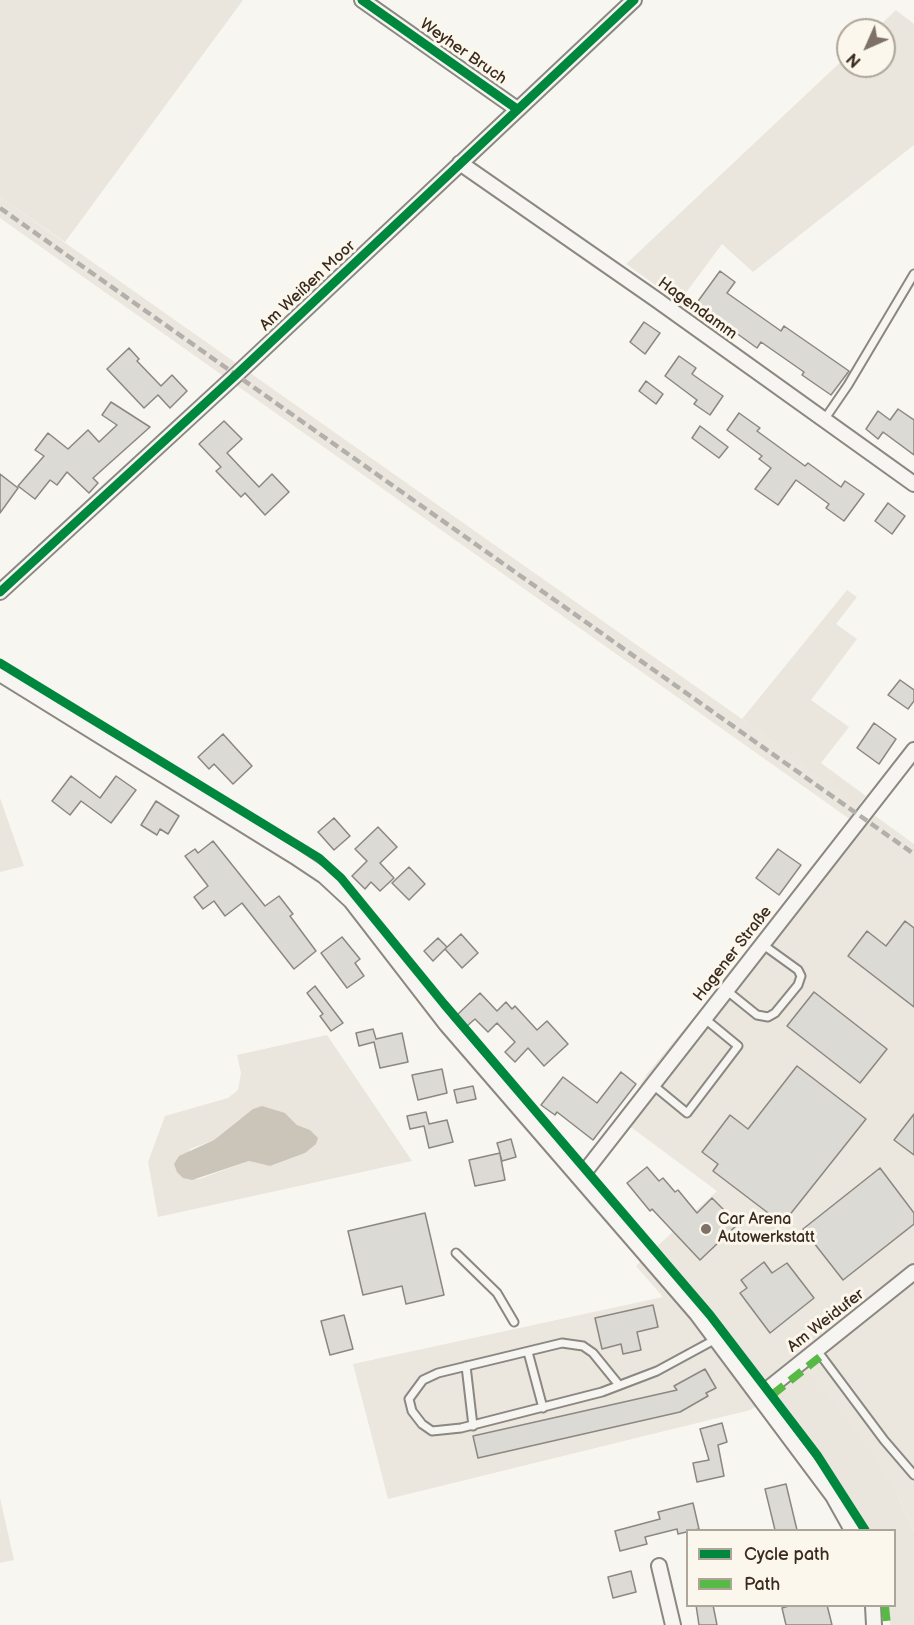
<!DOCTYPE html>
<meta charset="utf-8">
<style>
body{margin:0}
#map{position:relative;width:914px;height:1625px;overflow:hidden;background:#f8f6f0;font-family:"Balsamiq Sans",sans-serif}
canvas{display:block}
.legend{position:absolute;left:686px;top:1529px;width:210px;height:78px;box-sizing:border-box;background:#fbf7ec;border:2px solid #aea59a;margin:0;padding:8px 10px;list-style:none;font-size:18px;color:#3b2a1e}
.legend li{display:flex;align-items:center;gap:12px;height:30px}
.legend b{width:30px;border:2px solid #aea59a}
.north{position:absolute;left:836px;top:18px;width:60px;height:60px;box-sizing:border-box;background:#fbf7ec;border:2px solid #aea59a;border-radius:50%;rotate:225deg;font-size:16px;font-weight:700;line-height:24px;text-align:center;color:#3b2a1e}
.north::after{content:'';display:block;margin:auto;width:21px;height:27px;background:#7d7168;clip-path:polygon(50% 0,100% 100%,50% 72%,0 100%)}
</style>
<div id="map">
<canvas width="914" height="1625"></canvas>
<ul class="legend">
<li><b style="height:8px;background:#00873e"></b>Cycle path</li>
<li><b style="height:8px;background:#58b947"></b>Path</li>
</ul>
<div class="north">N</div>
</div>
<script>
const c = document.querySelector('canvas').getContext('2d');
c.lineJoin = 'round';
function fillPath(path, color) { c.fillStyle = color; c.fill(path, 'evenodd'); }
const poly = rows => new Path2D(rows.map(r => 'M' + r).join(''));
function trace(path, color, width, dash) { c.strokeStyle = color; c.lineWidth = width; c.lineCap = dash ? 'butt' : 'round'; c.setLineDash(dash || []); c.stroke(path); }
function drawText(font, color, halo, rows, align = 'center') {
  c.font = font + ' "Balsamiq Sans",sans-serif'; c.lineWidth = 6; c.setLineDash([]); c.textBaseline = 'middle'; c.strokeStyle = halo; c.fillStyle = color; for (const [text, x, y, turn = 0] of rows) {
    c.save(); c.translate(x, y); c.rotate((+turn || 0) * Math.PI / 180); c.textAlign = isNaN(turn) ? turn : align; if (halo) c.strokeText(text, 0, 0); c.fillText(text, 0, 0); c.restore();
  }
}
fillPath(poly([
 [0,197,742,719,914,844,914,1532,898,1496,808,1370,776,1395,750,1410,388,1499,353,1364,663,1297,636,1266,717,1191,620,1119,647,1074,780,913,851,820,0,218]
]), '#ebe6de');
fillPath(poly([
 [0,0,243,0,65,242,0,197],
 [896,10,914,24,914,145,753,272,722,244,679,302,626,264,848,55,848,66,884,66,884,30,875,30],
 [847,590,857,597,836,624,857,639,811,700,849,727,821,763,866,796,859,805,742,719],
 [0,798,24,866,0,872],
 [327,1035,412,1161,158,1217,148,1162,165,1116,228,1098,238,1090,241,1073,237,1055],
 [285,1113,297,1125,310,1130,305,1153,270,1166,249,1161,199,1179,183,1178,190,1149,214,1140,240,1119],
 [808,1370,870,1451,898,1496,914,1532,914,1625,890,1625,889,1606,894,1606,894,1530,868,1530,845,1491,776,1395],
 [0,1498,14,1560,0,1563]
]), '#eae6dd');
fillPath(poly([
 [262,1106,285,1113,297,1125,310,1130,318,1138,316,1144,305,1153,270,1166,249,1161,192,1180,183,1178,177,1172,174,1164,179,1156,214,1140,253,1109]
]), '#cac4b9');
const building = poly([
 [720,271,735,282,727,293,781,331,784,326,849,371,831,395,802,375,804,372,761,342,757,348,696,304,720,271],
 [644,322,660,333,645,354,630,342,644,322],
 [129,348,139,359,137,361,161,386,172,375,187,391,170,408,158,395,144,408,107,369,129,348],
 [679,356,696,368,692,374,723,396,710,415,694,404,697,400,665,376,679,356],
 [646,381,663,394,656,404,639,391,646,381],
 [111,402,150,427,93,478,98,483,89,493,67,472,57,485,50,480,35,499,18,486,44,456,35,450,48,433,68,449,88,430,99,442,117,425,102,415,111,402],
 [898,409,914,420,914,455,883,432,878,439,866,429,878,411,890,420,898,409],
 [739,413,760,428,757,431,805,466,808,463,841,487,845,481,864,494,844,521,826,508,829,504,796,480,778,505,755,489,771,468,759,459,762,456,727,430,739,413],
 [224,421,242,439,227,453,259,487,272,474,289,492,265,515,245,493,241,497,216,471,221,467,199,444,224,421],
 [700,426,728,447,719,458,692,438,700,426],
 [0,474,18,488,0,513,0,474],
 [888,503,905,516,892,534,875,521,888,503],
 [900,680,914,690,914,701,908,709,888,695,900,680],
 [874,723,896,739,879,764,857,748,874,723],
 [223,734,252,766,233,784,214,764,209,769,198,757,223,734],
 [71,776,100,798,116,776,136,790,111,823,81,801,70,815,52,801,71,776],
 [156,801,179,816,168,834,160,829,157,835,141,825,156,801],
 [334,818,350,836,334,850,318,832,334,818],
 [378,827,397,847,380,863,394,878,380,891,371,882,365,889,352,876,367,861,355,849,378,827],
 [213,841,265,906,279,896,293,914,290,916,316,951,294,969,242,903,225,916,214,901,203,909,194,897,208,886,185,856,195,849,198,853,213,841],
 [778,849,801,865,779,895,756,878,778,849],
 [409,867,425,884,409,900,392,883,409,867],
 [905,921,914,928,914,1007,848,956,867,931,886,946,905,921],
 [461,934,478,953,462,968,445,949,461,934],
 [342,937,360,959,355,963,364,976,347,988,321,953,342,937],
 [438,938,447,947,433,961,424,951,438,938],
 [315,986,343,1023,331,1031,320,1016,323,1014,307,993,315,986],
 [814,992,887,1049,860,1083,787,1026,814,992],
 [480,993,497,1011,506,1002,512,1009,515,1006,537,1030,547,1021,568,1044,544,1066,528,1048,515,1062,505,1052,515,1042,497,1023,488,1032,475,1019,467,1026,457,1015,480,993],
 [373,1029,376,1039,402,1033,408,1062,380,1068,374,1042,359,1046,356,1033,373,1029],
 [797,1066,866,1119,784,1222,780,1222,713,1171,718,1164,702,1152,730,1115,748,1129,797,1066],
 [442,1069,447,1093,418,1100,412,1075,442,1069],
 [621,1072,636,1084,593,1140,557,1112,555,1115,541,1105,563,1077,597,1103,621,1072],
 [473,1086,476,1099,457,1103,454,1090,473,1086],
 [426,1112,429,1124,447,1120,453,1142,429,1148,424,1126,410,1129,407,1116,426,1112],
 [914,1114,914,1155,894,1140,914,1114],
 [511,1139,516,1157,502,1161,500,1154,505,1180,475,1186,469,1160,500,1153,497,1143,511,1139],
 [647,1167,659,1181,663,1178,675,1192,678,1190,697,1213,712,1198,738,1224,700,1260,652,1209,650,1211,627,1183,647,1167],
 [880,1168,914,1213,914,1224,843,1280,803,1229,880,1168],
 [425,1213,444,1295,406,1304,402,1286,363,1295,348,1231,425,1213],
 [764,1262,772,1273,787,1263,814,1298,770,1333,740,1293,747,1288,741,1280,764,1262],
 [653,1305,658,1327,637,1332,641,1350,623,1354,621,1344,602,1349,595,1318,653,1305],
 [344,1315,353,1349,330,1355,321,1321,344,1315],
 [705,1369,716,1388,706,1393,708,1396,680,1412,478,1458,473,1436,677,1390,674,1386,705,1369],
 [722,1423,727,1442,718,1445,724,1476,697,1482,693,1463,709,1460,700,1429,722,1423],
 [786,1484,797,1530,775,1530,765,1489,786,1484],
 [693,1503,699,1529,678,1534,677,1529,645,1537,647,1544,620,1551,615,1531,660,1519,658,1512,693,1503],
 [631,1571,636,1592,613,1598,608,1577,631,1571],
 [696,1605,713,1605,717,1625,699,1625,696,1605],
 [792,1605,827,1605,832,1625,786,1625,782,1608,792,1605]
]);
fillPath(building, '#dcdad5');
trace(building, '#8b8781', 1.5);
const service = poly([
 [824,420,848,385,914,274],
 [726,990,757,1015,768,1017,775,1013,798,985,801,976,798,970,762,944],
 [653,1085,687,1113,738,1046,704,1018],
 [456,1253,497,1293,514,1322],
 [816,1349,884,1440,914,1475],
 [528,1352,543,1408],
 [466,1366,473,1426],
 [619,1385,593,1353,583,1346,562,1343,438,1373,423,1380,409,1399,412,1411,422,1424,432,1431,461,1428,602,1392,657,1371,716,1339]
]);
const minor = poly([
 [362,0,517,109],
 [460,163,657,300,914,484],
 [0,592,237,374,634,0],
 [0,674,294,856,324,876,351,901,446,1024,697,1314,833,1496,852,1530],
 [580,1178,914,750],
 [759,1396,914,1272],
 [659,1566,673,1625],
 [873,1606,874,1625]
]);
trace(service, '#8b8781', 11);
trace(minor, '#8b8781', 18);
trace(service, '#f6f5f1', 7);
trace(minor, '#f6f5f1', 14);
trace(poly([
 [0,208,914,854]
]), '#b3b0ac', 4.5, [9, 4.5]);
trace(poly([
 [772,1395,821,1356],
 [885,1606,887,1625]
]), '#58b947', 8, [15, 8]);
trace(poly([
 [362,0,517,109],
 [0,592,237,374,634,0],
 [0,663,319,858,341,878,444,1004,710,1315,817,1455,865,1530]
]), '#00873e', 9);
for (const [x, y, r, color] of [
 [706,1229,6,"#7d7168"]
]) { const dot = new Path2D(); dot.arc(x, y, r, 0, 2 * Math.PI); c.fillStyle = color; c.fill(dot); trace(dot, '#fbf7ec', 2); }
drawText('16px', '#3b2a1e', '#fbf7ec', [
 ["Weyher Bruch",463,52,35],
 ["Am Weißen Moor",308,286,-43],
 ["Hagendamm",697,309,36],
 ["Hagener Straße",733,954,-52],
 ["Am Weidufer",826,1321,-38]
]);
drawText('16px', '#3b2a1e', '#fbf7ec', [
 ["Car Arena",718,1220],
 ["Autowerkstatt",718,1238]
], 'left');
</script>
